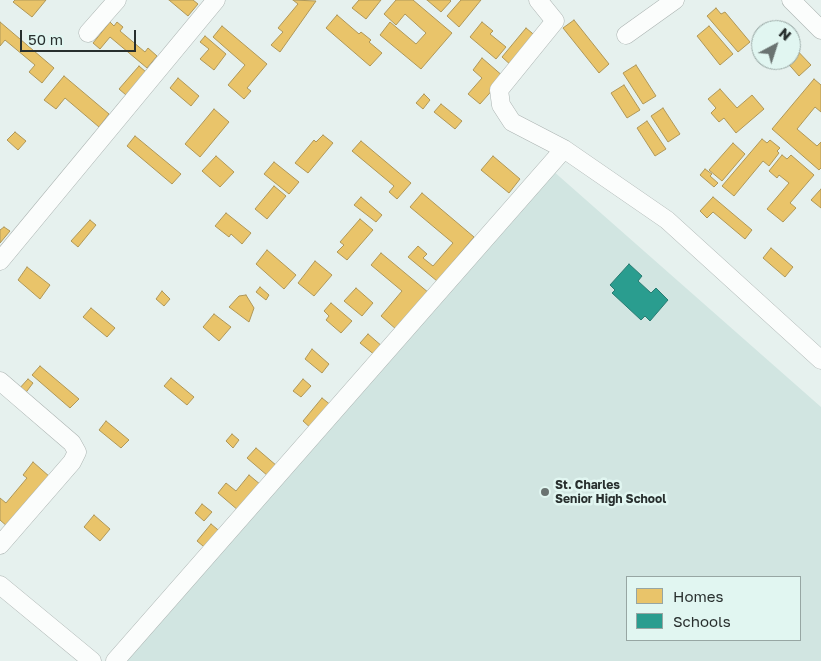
<!DOCTYPE html>
<style>
body{margin:0}
#map{position:relative;width:821px;height:661px;overflow:hidden;background:#e6f1ee;font-family:"Golos Text",sans-serif}
canvas{display:block}
.legend{position:absolute;left:626px;top:576px;width:175px;height:65px;box-sizing:border-box;background:#e1f6f1;border:1px solid #97a6a3;margin:0;padding:6px 9px;list-style:none;font-size:15px;color:#282f2e}
.legend li{display:flex;align-items:center;gap:10px;height:25px}
.legend b{width:25px;border:1px solid #97a6a3}
.north{position:absolute;left:751px;top:20px;width:50px;height:50px;box-sizing:border-box;background:#e1f6f1;border:1px solid #97a6a3;border-radius:50%;rotate:40deg;font-size:14px;font-weight:700;line-height:20px;text-align:center;color:#282f2e}
.north::after{content:'';display:block;margin:auto;width:18px;height:22px;background:#6a7371;clip-path:polygon(50% 0,100% 100%,50% 72%,0 100%)}
.scale{position:absolute;left:20px;top:30px;width:116px;height:22px;box-sizing:border-box;border:2px solid #282f2e;border-top:0;padding-left:6px;font-size:15px;line-height:18px;white-space:nowrap;color:#282f2e;-webkit-text-stroke:4px #e1f6f1;paint-order:stroke}
</style>
<div id="map">
<canvas width="821" height="661"></canvas>
<ul class="legend">
<li><b style="height:14px;background:#e9c46a"></b>Homes</li>
<li><b style="height:14px;background:#2a9d8f"></b>Schools</li>
</ul>
<div class="north">N</div>
<div class="scale">50 m</div>
</div>
<script>
const c = document.querySelector('canvas').getContext('2d');
c.lineJoin = 'round';
function fillPath(path, color) { c.fillStyle = color; c.fill(path, 'evenodd'); }
const poly = rows => new Path2D(rows.map(r => 'M' + r).join(''));
function trace(path, color, width, dash) { c.strokeStyle = color; c.lineWidth = width; c.lineCap = dash ? 'butt' : 'round'; c.setLineDash(dash || []); c.stroke(path); }
function drawText(font, color, halo, rows, align = 'center') {
  c.font = font + ' "Golos Text",sans-serif'; c.lineWidth = 5; c.setLineDash([]); c.textBaseline = 'middle'; c.strokeStyle = halo; c.fillStyle = color; for (const [text, x, y, turn = 0] of rows) {
    c.save(); c.translate(x, y); c.rotate((+turn || 0) * Math.PI / 180); c.textAlign = isNaN(turn) ? turn : align; if (halo) c.strokeText(text, 0, 0); c.fillText(text, 0, 0); c.restore();
  }
}
fillPath(poly([
 [552,170,821,407,821,661,121,661],
 [627,577,800,577,800,640,627,640]
]), '#d1e5e1');
const homes = poly([
 [15,0,46,0,32,17,13,2,15,0],
 [169,0,193,0,198,4,188,16,169,0],
 [293,0,316,1,280,52,271,45,283,32,278,28,298,4,293,0],
 [359,0,381,0,366,19,352,8,359,0],
 [396,0,413,0,452,33,421,69,380,35,390,22,416,44,426,33,405,14,396,25,384,14,396,0],
 [427,0,450,0,451,1,441,12,427,0],
 [461,0,481,0,459,27,447,16,461,0],
 [716,8,721,14,725,12,750,42,738,52,707,16,716,8],
 [337,15,359,34,361,32,371,40,369,42,382,53,370,66,326,28,337,15],
 [574,20,609,64,599,73,563,28,574,20],
 [0,22,54,68,42,83,29,72,35,65,5,40,0,46,0,22],
 [110,22,114,26,117,22,123,27,120,31,145,52,148,48,157,56,147,68,110,37,100,49,93,43,110,22],
 [482,22,493,31,490,34,506,47,496,59,470,37,482,22],
 [222,26,267,64,247,88,251,91,244,99,228,85,245,65,213,37,222,26],
 [709,26,733,54,720,65,697,36,709,26],
 [526,28,538,38,513,67,502,57,526,28],
 [205,36,226,54,214,70,200,59,209,49,200,42,205,36],
 [791,44,811,65,799,76,785,60,791,60,791,44],
 [482,58,504,77,480,104,468,94,482,78,473,70,482,58],
 [636,65,656,96,643,104,623,73,636,65],
 [139,66,146,72,126,95,119,89,139,66],
 [64,76,109,114,99,127,65,98,56,109,44,100,64,76],
 [178,78,199,96,191,106,170,88,178,78],
 [814,79,821,85,821,112,815,107,797,129,817,146,821,142,821,168,819,170,772,129,814,79],
 [624,85,640,110,627,118,611,93,624,85],
 [720,89,737,108,752,95,764,109,736,133,724,118,719,122,711,113,716,108,708,99,720,89],
 [424,94,430,100,423,109,416,103,424,94],
 [441,104,462,121,455,129,434,112,441,104],
 [663,108,680,134,668,142,651,116,663,108],
 [214,109,229,122,200,157,185,144,214,109],
 [647,121,666,149,655,156,637,128,647,121],
 [15,132,26,141,18,150,7,140,15,132],
 [323,135,333,143,308,173,295,163,314,140,316,142,323,135],
 [135,136,181,174,172,184,127,146,135,136],
 [762,139,767,143,770,140,780,148,777,151,779,153,769,166,763,161,734,196,722,186,762,139],
 [361,141,411,183,397,199,389,192,394,186,352,151,361,141],
 [733,143,745,154,722,181,709,170,733,143],
 [782,155,787,159,791,155,814,175,790,203,796,208,783,222,767,209,789,183,779,175,777,178,769,171,782,155],
 [216,156,234,172,220,187,202,171,216,156],
 [493,156,520,179,509,193,481,170,493,156],
 [274,162,299,182,289,194,264,174,274,162],
 [705,169,712,174,710,176,718,183,714,187,700,175,705,169],
 [274,186,286,196,267,219,255,209,274,186],
 [821,189,821,208,811,200,821,189],
 [422,193,474,237,437,281,408,257,418,246,427,254,423,258,433,266,453,243,410,207,422,193],
 [361,197,382,215,376,222,354,205,361,197],
 [713,197,752,230,745,239,713,212,707,218,700,211,713,197],
 [226,213,251,233,242,244,231,234,229,237,215,226,226,213],
 [360,219,373,230,347,260,337,252,344,245,340,242,360,219],
 [90,220,96,225,78,247,71,241,90,220],
 [4,227,10,231,0,243,0,230,4,227],
 [771,248,793,267,785,277,763,258,771,248],
 [267,250,296,275,284,289,256,264,267,250],
 [381,253,429,293,397,330,381,316,402,291,371,265,381,253],
 [315,261,332,275,314,296,298,283,315,261],
 [27,267,50,285,40,299,18,280,27,267],
 [260,287,269,295,266,300,256,292,260,287],
 [356,288,373,303,362,316,344,301,356,288],
 [162,291,170,299,164,306,156,299,162,291],
 [246,295,254,308,249,322,229,307,239,296,246,295],
 [331,303,352,321,341,333,326,320,329,316,324,311,331,303],
 [91,308,115,328,107,337,83,317,91,308],
 [214,314,231,327,219,341,203,327,214,314],
 [368,334,383,347,376,356,360,343,368,334],
 [312,349,329,364,322,373,305,359,312,349],
 [40,366,79,399,70,408,32,375,40,366],
 [171,378,194,397,187,405,164,386,171,378],
 [28,379,33,383,24,395,18,390,28,379],
 [303,379,311,386,301,397,293,391,303,379],
 [322,398,332,406,313,430,303,421,322,398],
 [106,421,129,440,121,448,99,430,106,421],
 [232,434,239,440,233,448,226,441,232,434],
 [256,448,277,466,268,476,247,458,256,448],
 [33,462,50,477,8,527,0,520,0,498,6,503,27,478,23,475,33,462],
 [249,475,261,485,239,511,218,493,226,483,236,491,249,475],
 [202,504,212,512,204,521,195,513,202,504],
 [94,515,110,529,100,541,84,527,94,515],
 [211,524,223,534,209,551,197,541,211,524]
]);
fillPath(homes, '#e9c46a');
trace(homes, '#af9758', 1);
const schools = poly([
 [629,264,642,276,638,281,651,293,656,288,668,300,650,321,645,316,641,320,612,293,615,290,610,285,629,264]
]);
fillPath(schools, '#2a9d8f');
trace(schools, '#297c72', 1);
const minor = poly([
 [538,0,555,21,499,90,501,105,512,122,564,149,667,220,821,360],
 [791,0,821,30],
 [88,33,117,0],
 [626,35,675,0],
 [0,261,216,0],
 [0,381,72,443,77,452,72,462,0,545],
 [0,585,92,661],
 [115,661,564,149]
]);
trace(minor, '#abb3b1', 19);
trace(minor, '#fbfdfc', 18);
for (const [x, y, r, color] of [
 [545,492,5,"#6a7371"]
]) { const dot = new Path2D(); dot.arc(x, y, r, 0, 2 * Math.PI); c.fillStyle = color; c.fill(dot); trace(dot, '#e1f6f1', 2); }
drawText('bold 12px', '#282f2e', '#e1f6f1', [
 ["St. Charles",555,485],
 ["Senior High School",555,499]
], 'left');
</script>
